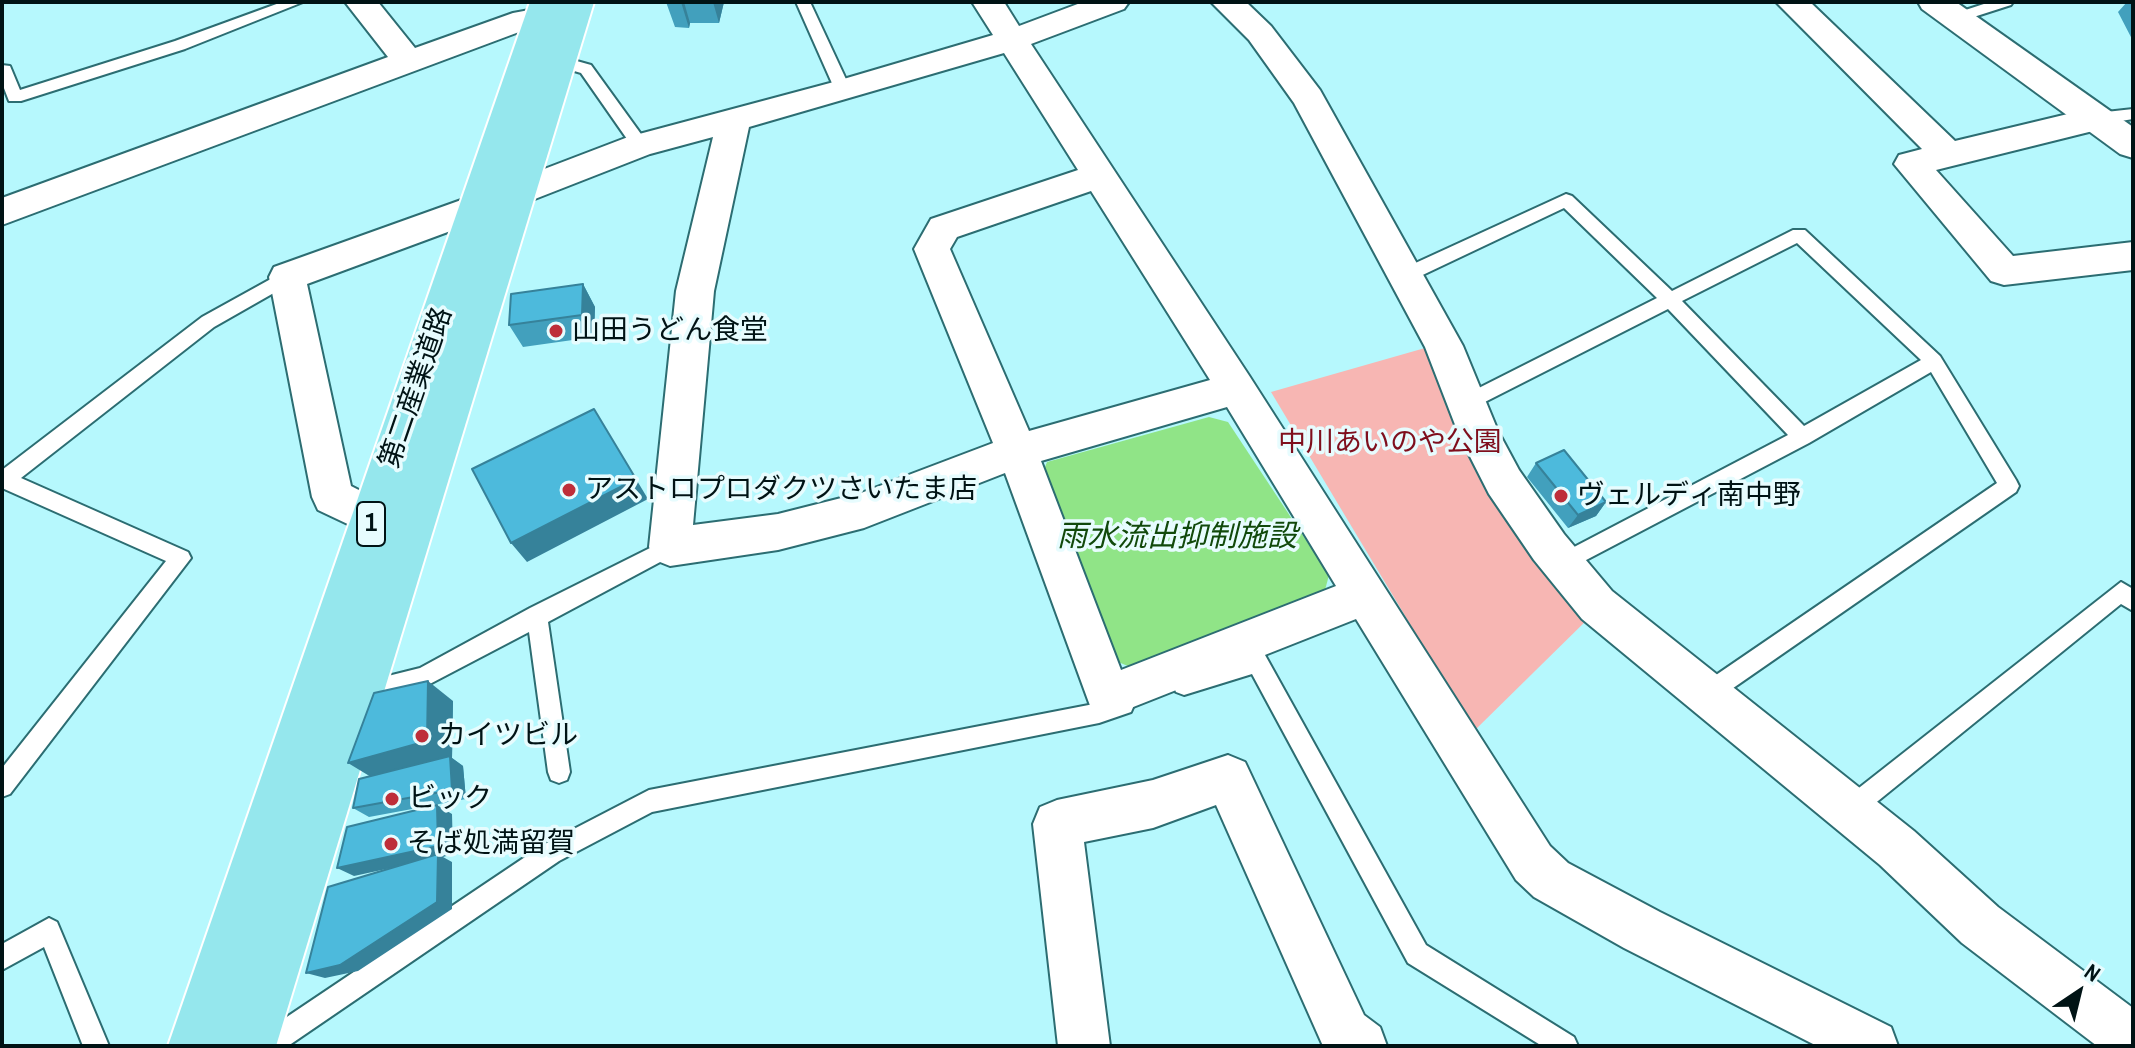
<!DOCTYPE html>
<meta charset="utf-8">
<style>
body{margin:0}
#map{position:relative;width:2135px;height:1048px;overflow:hidden;background:#b6f8fd;font-family:"Archivo Narrow",sans-serif}
canvas{display:block}
.frame{position:absolute;inset:0;border:4px solid #001315;pointer-events:none}
.north{position:absolute;left:2039px;top:952px;width:80px;height:80px;-webkit-text-stroke:6px #e7fcfe;paint-order:stroke;rotate:35deg;font-size:22px;font-weight:700;line-height:32px;text-align:center;color:#001315}
.north::after{content:'';display:block;margin:auto;width:28px;height:36px;background:#001315;clip-path:polygon(50% 0,100% 100%,50% 72%,0 100%)}
</style>
<div id="map">
<canvas width="2135" height="1048"></canvas>
<div class="frame"></div>
<div class="north">N</div>
</div>
<script>
const c = document.querySelector('canvas').getContext('2d');
c.lineJoin = 'round';
function fillPath(path, color) { c.fillStyle = color; c.fill(path, 'evenodd'); }
const poly = rows => new Path2D(rows.map(r => 'M' + r).join(''));
function trace(path, color, width, dash) { c.strokeStyle = color; c.lineWidth = width; c.lineCap = dash ? 'butt' : 'round'; c.setLineDash(dash || []); c.stroke(path); }
function drawText(font, color, halo, rows, align = 'center') {
  c.font = font + ' "Archivo Narrow","Noto Sans JP",sans-serif'; c.lineWidth = 7; c.setLineDash([]); c.textBaseline = 'middle'; c.strokeStyle = halo; c.fillStyle = color; for (const [text, x, y, turn = 0] of rows) {
    c.save(); c.translate(x, y); c.rotate((+turn || 0) * Math.PI / 180); c.textAlign = isNaN(turn) ? turn : align; if (halo) c.strokeText(text, 0, 0); c.fillText(text, 0, 0); c.restore();
  }
}
fillPath(poly([
 [1432,346,1593,614,1474,731,1271,392]
]), '#f7b6b3');
fillPath(poly([
 [1209,417,1228,422,1329,575,1324,594,1135,669,1111,659,1041,477,1047,462]
]), '#90e487');
const lane = poly([
 [282,2,303,2,185,49,21,101,9,101,2,83,2,65,10,66,20,90,175,41,282,2],
 [796,2,810,2,851,90,849,94,837,94,835,90,796,2],
 [1990,2,2013,2,2011,5,1955,23,1948,18,1950,15,1990,2],
 [559,56,591,65,646,141,646,149,634,149,581,73,554,65,554,57,559,56],
 [2133,109,2133,119,2097,125,2089,119,2097,113,2133,109],
 [1566,194,1572,196,1672,291,1793,230,1805,230,1940,356,2016,480,2019,486,2016,492,1713,702,1705,705,1697,702,1694,695,1697,688,1997,483,1931,372,1809,443,1569,569,1562,572,1555,569,1552,563,1555,557,1788,435,1668,309,1473,408,1459,408,1457,403,1459,398,1657,298,1564,208,1410,281,1404,283,1395,276,1398,271,1566,194],
 [1797,243,1921,360,1804,426,1682,301,1797,243],
 [287,270,296,277,293,282,214,327,21,478,188,552,191,558,10,794,2,797,2,768,166,561,2,488,2,470,202,317,287,270],
 [670,538,677,541,680,547,677,553,548,622,570,772,567,780,559,783,551,780,548,772,529,632,424,687,360,702,352,699,349,692,352,685,420,668,530,608,670,538],
 [2121,582,2133,589,2133,611,2121,604,1857,818,1849,821,1841,818,1838,810,1841,802,2121,582],
 [1257,652,1265,655,1426,945,1574,1037,1578,1046,1542,1046,1408,963,1252,674,1184,695,1176,692,1173,685,1176,678,1257,652],
 [1123,695,1131,698,1134,705,1131,712,1099,723,652,812,559,861,288,1046,253,1046,257,1037,543,845,649,790,1099,703,1123,695],
 [49,918,57,922,109,1046,83,1046,44,947,2,970,2,944,49,918]
]);
const street = poly([
 [345,2,378,2,415,48,513,13,540,8,551,11,556,18,551,25,519,32,2,225,2,198,388,57,345,2],
 [972,2,1004,2,1019,26,1083,2,1129,2,1124,9,1031,44,1250,377,1550,846,1568,863,1660,912,1891,1027,1898,1046,1817,1046,1624,948,1534,897,1516,880,1356,619,1108,717,1092,711,1005,473,864,528,778,550,670,566,655,560,649,547,676,291,713,137,650,154,517,206,505,202,499,193,505,184,628,137,830,83,993,35,972,2],
 [1004,53,1078,170,931,219,914,249,993,443,861,493,778,514,693,525,714,291,749,127,1004,53],
 [1091,191,1210,380,1029,431,950,249,957,237,1091,191],
 [1227,407,1336,586,1121,670,1041,461,1227,407],
 [1211,2,1246,2,1271,26,1320,90,1463,346,1498,431,1519,470,1564,534,1612,591,1914,831,1998,907,2133,1008,2133,1046,2097,1046,1962,943,1880,865,1582,619,1534,560,1489,494,1459,435,1425,347,1294,103,1249,40,1211,2],
 [1776,2,1810,2,1955,141,2097,107,2109,111,2114,119,2109,127,1936,170,2013,256,2133,242,2133,270,2004,285,1991,281,1894,164,1899,155,1922,149,1776,2],
 [478,194,491,198,496,207,491,216,307,284,351,486,388,505,394,518,388,531,373,536,318,510,312,497,269,277,274,267,478,194],
 [1228,755,1245,762,1364,1015,1380,1027,1387,1046,1323,1046,1216,805,1153,828,1084,842,1110,1046,1058,1046,1033,824,1040,807,1057,800,1153,780,1228,755]
]);
const secondary = poly([
 [1918,2,1956,2,2133,127,2133,158,2120,154,1922,9,1918,2]
]);
const primary = poly([
 [530,2,594,2,276,1046,168,1046,530,2]
]);
trace(lane, '#2c6d72', 4);
trace(street, '#2c6d72', 4);
trace(secondary, '#2c6d72', 4);
trace(primary, '#fff', 4);
fillPath(lane, '#fff');
fillPath(street, '#fff');
fillPath(secondary, '#fff');
fillPath(primary, '#95e7ed');
fillPath(poly([
 [666,2,724,2,719,23,690,23,689,28,675,27],
 [2127,2,2133,2,2133,41,2118,12],
 [583,284,595,307,594,337,523,347,509,325],
 [1536,463,1606,502,1596,516,1568,528,1527,477],
 [453,701,452,758,463,766,466,799,369,817,353,808,369,776]
]), '#42a0bd');
fillPath(poly([
 [681,2,684,2,690,23,689,28],
 [713,2,724,2,719,23],
 [583,284,595,307,594,337,582,315],
 [594,409,648,499,527,562,511,543],
 [1606,502,1596,516,1568,528,1578,515],
 [428,681,453,701,452,758,463,766,466,799,452,790,376,780,348,763],
 [437,805,452,814,453,854,443,857,452,862,452,909,358,971,325,978,306,973,437,858,354,876,337,868]
]), '#36829a');
const building = poly([
 [583,284,582,315,509,325,511,294,583,284],
 [594,409,636,479,511,543,472,469,594,409],
 [1564,450,1606,502,1578,515,1536,463,1564,450],
 [428,681,427,741,348,763,374,693,428,681],
 [450,756,452,790,353,808,359,779,450,756],
 [437,805,438,846,337,868,347,827,437,805],
 [438,854,437,902,340,965,306,973,328,887,438,854]
]);
fillPath(building, '#4dbadc');
trace(building, '#36829a', 2);
for (const [x, y, r, color] of [
 [556,331,8,"#be2e39"],
 [569,490,8,"#be2e39"],
 [1561,496,8,"#be2e39"],
 [422,736,8,"#be2e39"],
 [392,799,8,"#be2e39"],
 [391,844,8,"#be2e39"]
]) { const dot = new Path2D(); dot.arc(x, y, r, 0, 2 * Math.PI); c.fillStyle = color; c.fill(dot); trace(dot, '#e7fcfe', 3); }
for (const [x, y, w] of [
 [371,524,28]
]) { const box = new Path2D(); box.roundRect(x - w / 2, y - 22, w, 44, 6); c.fillStyle = '#e7fcfe'; c.fill(box); trace(box, '#001315', 2); }
drawText('bold 26px', '#001315', null, [
 ["1",371,524]
]);
drawText('28px', '#001315', '#e7fcfe', [
 ["山田うどん食堂",572,331],
 ["アストロプロダクツさいたま店",585,490],
 ["ヴェルディ南中野",1577,496],
 ["カイツビル",438,736],
 ["ビック",408,799],
 ["そば処満留賀",407,844]
], 'left');
drawText('28px', '#001315', '#e7fcfe', [
 ["第二産業道路",417,388,-71]
]);
drawText('28px', '#7f0f1d', '#e7fcfe', [
 ["中川あいのや公園",1390,443]
]);
drawText('italic 30px', '#11490b', '#e7fcfe', [
 ["雨水流出抑制施設",1177,538]
]);
</script>
